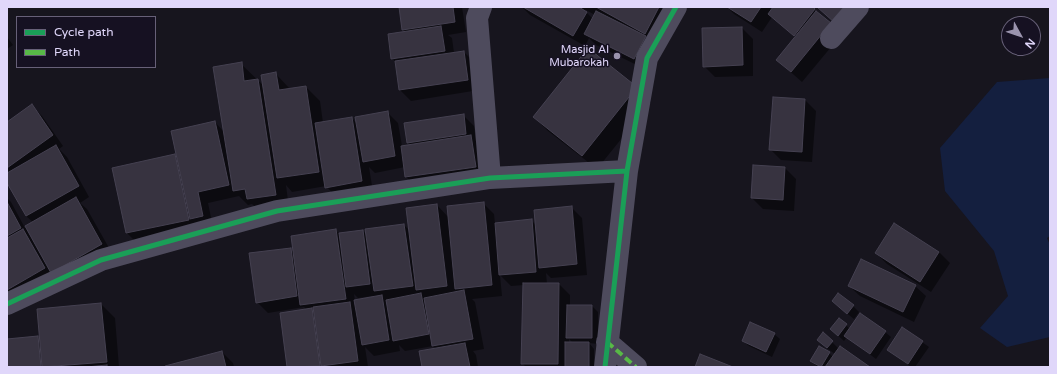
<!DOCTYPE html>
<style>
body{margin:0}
#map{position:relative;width:1057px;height:374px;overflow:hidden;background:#17151e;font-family:"Varela Round",sans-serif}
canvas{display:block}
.frame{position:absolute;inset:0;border:8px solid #e0d7fa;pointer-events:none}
.legend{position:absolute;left:16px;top:16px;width:140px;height:52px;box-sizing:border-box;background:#161122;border:1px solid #676078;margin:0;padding:5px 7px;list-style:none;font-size:12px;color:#e0d7fa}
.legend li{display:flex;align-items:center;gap:8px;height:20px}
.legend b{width:20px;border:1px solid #676078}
.north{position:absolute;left:1001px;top:16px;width:40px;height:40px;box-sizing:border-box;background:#161122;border:1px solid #676078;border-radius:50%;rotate:130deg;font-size:11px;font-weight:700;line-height:16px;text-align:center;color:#e0d7fa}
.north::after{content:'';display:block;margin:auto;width:14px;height:18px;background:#9a93ad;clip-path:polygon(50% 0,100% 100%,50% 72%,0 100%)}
</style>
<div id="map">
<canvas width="1057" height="374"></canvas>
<div class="frame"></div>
<ul class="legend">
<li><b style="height:5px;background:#1a9f57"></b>Cycle path</li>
<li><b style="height:5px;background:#58b947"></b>Path</li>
</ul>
<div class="north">N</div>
</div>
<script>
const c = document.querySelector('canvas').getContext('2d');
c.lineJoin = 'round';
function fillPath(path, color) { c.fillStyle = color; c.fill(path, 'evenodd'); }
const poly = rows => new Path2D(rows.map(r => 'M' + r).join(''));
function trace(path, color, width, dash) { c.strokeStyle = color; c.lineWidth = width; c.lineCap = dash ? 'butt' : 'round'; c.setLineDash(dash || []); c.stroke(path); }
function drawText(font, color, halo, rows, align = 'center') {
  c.font = font + ' "Varela Round",sans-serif'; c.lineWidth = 3; c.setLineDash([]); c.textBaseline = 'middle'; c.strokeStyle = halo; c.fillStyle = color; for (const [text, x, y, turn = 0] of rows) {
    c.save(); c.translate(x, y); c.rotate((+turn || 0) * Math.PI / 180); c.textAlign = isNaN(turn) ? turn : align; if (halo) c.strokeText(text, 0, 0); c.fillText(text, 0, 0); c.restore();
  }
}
fillPath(poly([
 [1050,78,1050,236,1047,238,1050,245,1050,337,1007,347,980,328,1008,296,994,251,945,191,940,148,997,82]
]), '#141f3f');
fillPath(poly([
 [400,7,462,7,466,32,448,35,452,38,454,53,464,52,475,63,479,90,411,101,400,90,396,62,392,58,406,32,403,29],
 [522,7,662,7,671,16,645,69,596,45,589,38,585,46,530,15],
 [586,10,595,15,593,19,585,11],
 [727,7,811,7,841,35,802,82,777,60,795,37,772,17,762,32,734,14],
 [742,28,753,39,753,76,715,77,704,66],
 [7,37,13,45,7,49],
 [241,64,264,86,275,73,290,89,306,87,320,101,323,123,352,118,357,124,387,112,398,123,402,146,411,145,408,143,463,115,474,126,476,142,486,177,417,187,406,177,405,167,375,173,369,167,373,192,337,198,326,186,292,192,286,185,289,209,262,213,252,204,248,205,239,196,208,203,213,227,141,247,127,233,113,169,175,155,178,158,215,122,224,132],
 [637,88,651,102,597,169,548,131,534,117],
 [805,100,816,111,812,162,781,160,770,149],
 [31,105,42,116,63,146,59,149,67,157,89,197,80,203,87,209,113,255,7,307,7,198,11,202,25,228,34,223,26,216,7,181,7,123],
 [785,168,796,179,794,211,763,209,752,198],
 [483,203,494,214,495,224,531,220,536,225,571,207,582,218,587,275,551,278,546,273,547,284,559,284,570,295,570,306,592,306,598,312,598,344,589,343,594,349,594,367,526,367,522,363,524,285,511,286,500,275,502,296,472,299,475,302,484,349,473,351,476,355,478,367,423,367,436,349,433,346,405,351,399,345,400,351,374,356,365,347,368,367,288,367,281,314,307,310,304,307,268,313,257,302,290,249,294,252,336,230,339,234,363,231,367,235,404,225,409,230,437,205,449,218],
 [354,294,358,298,373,296,373,298,355,301],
 [569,339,573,343,569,343],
 [894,225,939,252,950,263,931,292,887,264,876,253],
 [849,286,915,286,926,296,914,322,860,296],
 [101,304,115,318,119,367,7,367,7,340,38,337,41,340],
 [853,306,859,312,854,319,839,307],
 [839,319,850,329,885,332,891,337,876,359,847,337,844,341,831,329],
 [902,328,929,347,915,367,911,367,888,349],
 [774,334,780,339,772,357,749,346,743,341],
 [832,342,839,349,869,367,818,367,811,361,829,353,833,357,835,354,824,346],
 [222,352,233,363,234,367,166,367]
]), '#0007');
const building = poly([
 [399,7,453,7,455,22,402,30,399,7],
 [523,7,579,7,587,12,573,36,523,7],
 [596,7,659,7,645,34,596,7],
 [727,7,761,7,751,22,727,7],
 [773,7,813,7,815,9,794,36,768,14,773,7],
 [817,7,849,7,835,23,817,7],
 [596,11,646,36,634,59,584,34,596,11],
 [816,11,831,23,791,72,776,60,816,11],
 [441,26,445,51,391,59,388,34,441,26],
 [742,27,743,65,703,67,702,28,742,27],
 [588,48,637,87,582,156,533,117,588,48],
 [464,51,468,80,399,90,395,61,464,51],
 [242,62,244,81,258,79,276,195,247,199,245,189,233,191,213,67,242,62],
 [276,72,279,90,306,86,319,172,277,178,261,75,276,72],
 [773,97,805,99,802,152,769,150,773,97],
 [32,104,53,135,7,168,7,122,32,104],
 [388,111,395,156,363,162,355,117,388,111],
 [464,114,466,134,407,143,404,123,464,114],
 [352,117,362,181,325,188,315,123,352,117],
 [215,121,229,185,198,192,203,216,190,219,171,131,215,121],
 [471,135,476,167,405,177,401,146,471,135],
 [56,145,79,186,26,216,7,183,7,173,56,145],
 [175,154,189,220,126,233,112,168,175,154],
 [753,165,785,167,783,200,751,198,753,165],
 [76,197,102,244,51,273,25,226,76,197],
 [7,202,21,228,7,236,7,202],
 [484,202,492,285,455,289,447,206,484,202],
 [437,204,447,286,416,290,406,208,437,204],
 [572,206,577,264,539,268,534,210,572,206],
 [532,219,536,272,499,275,495,223,532,219],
 [894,223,939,252,920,282,875,253,894,223],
 [404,224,413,286,374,291,365,229,404,224],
 [23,229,45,268,7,290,7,238,23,229],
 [336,229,346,299,300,305,291,236,336,229],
 [363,230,370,284,346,287,339,233,363,230],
 [291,248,297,296,256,303,249,253,291,248],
 [861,259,916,285,903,312,848,286,861,259],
 [523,283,559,283,558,364,521,364,523,283],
 [464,290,473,339,432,346,424,298,464,290],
 [421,293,429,334,393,341,386,300,421,293],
 [838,293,854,305,847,314,832,301,838,293],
 [382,295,389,340,362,345,354,300,382,295],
 [350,302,358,361,321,366,313,307,350,302],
 [101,303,107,362,42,367,37,309,101,303],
 [567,305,592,305,592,338,566,338,567,305],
 [312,308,320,366,287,367,280,313,312,308],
 [860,313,886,331,870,354,844,336,860,313],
 [839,318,847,324,838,336,830,329,839,318],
 [750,322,775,333,766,352,742,341,750,322],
 [902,327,923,341,908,364,887,350,902,327],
 [823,332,833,341,827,348,817,340,823,332],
 [38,336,41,367,7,367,7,339,38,336],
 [565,342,589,342,589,367,565,367,565,342],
 [465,343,470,367,422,367,419,351,465,343],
 [819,346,830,352,821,367,810,361,819,346],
 [840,346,870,367,825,367,840,346],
 [222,351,226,367,165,367,165,366,222,351],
 [700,354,733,367,695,367,700,354],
 [107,365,107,367,86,367,107,365]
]);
fillPath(building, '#373340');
trace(building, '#454151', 1);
trace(poly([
 [481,7,477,18,490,178],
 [831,38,858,7],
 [7,304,101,260,277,211,490,178,627,171,647,58,676,7],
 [607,342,636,367],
 [605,367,627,171]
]), '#4e4b5d', 22);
trace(poly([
 [607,342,636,367]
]), '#58b947', 4, [8, 4]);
trace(poly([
 [7,304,101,260,277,211,490,178,627,171,647,58,676,7],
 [605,367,627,171]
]), '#1a9f57', 5);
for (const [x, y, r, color] of [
 [617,56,4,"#9a93ad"]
]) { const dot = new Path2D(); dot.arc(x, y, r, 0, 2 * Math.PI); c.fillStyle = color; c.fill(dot); trace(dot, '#161122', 1.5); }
drawText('11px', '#e0d7fa', '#161122', [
 ["Masjid Al",609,50],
 ["Mubarokah",609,63]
], 'right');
</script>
